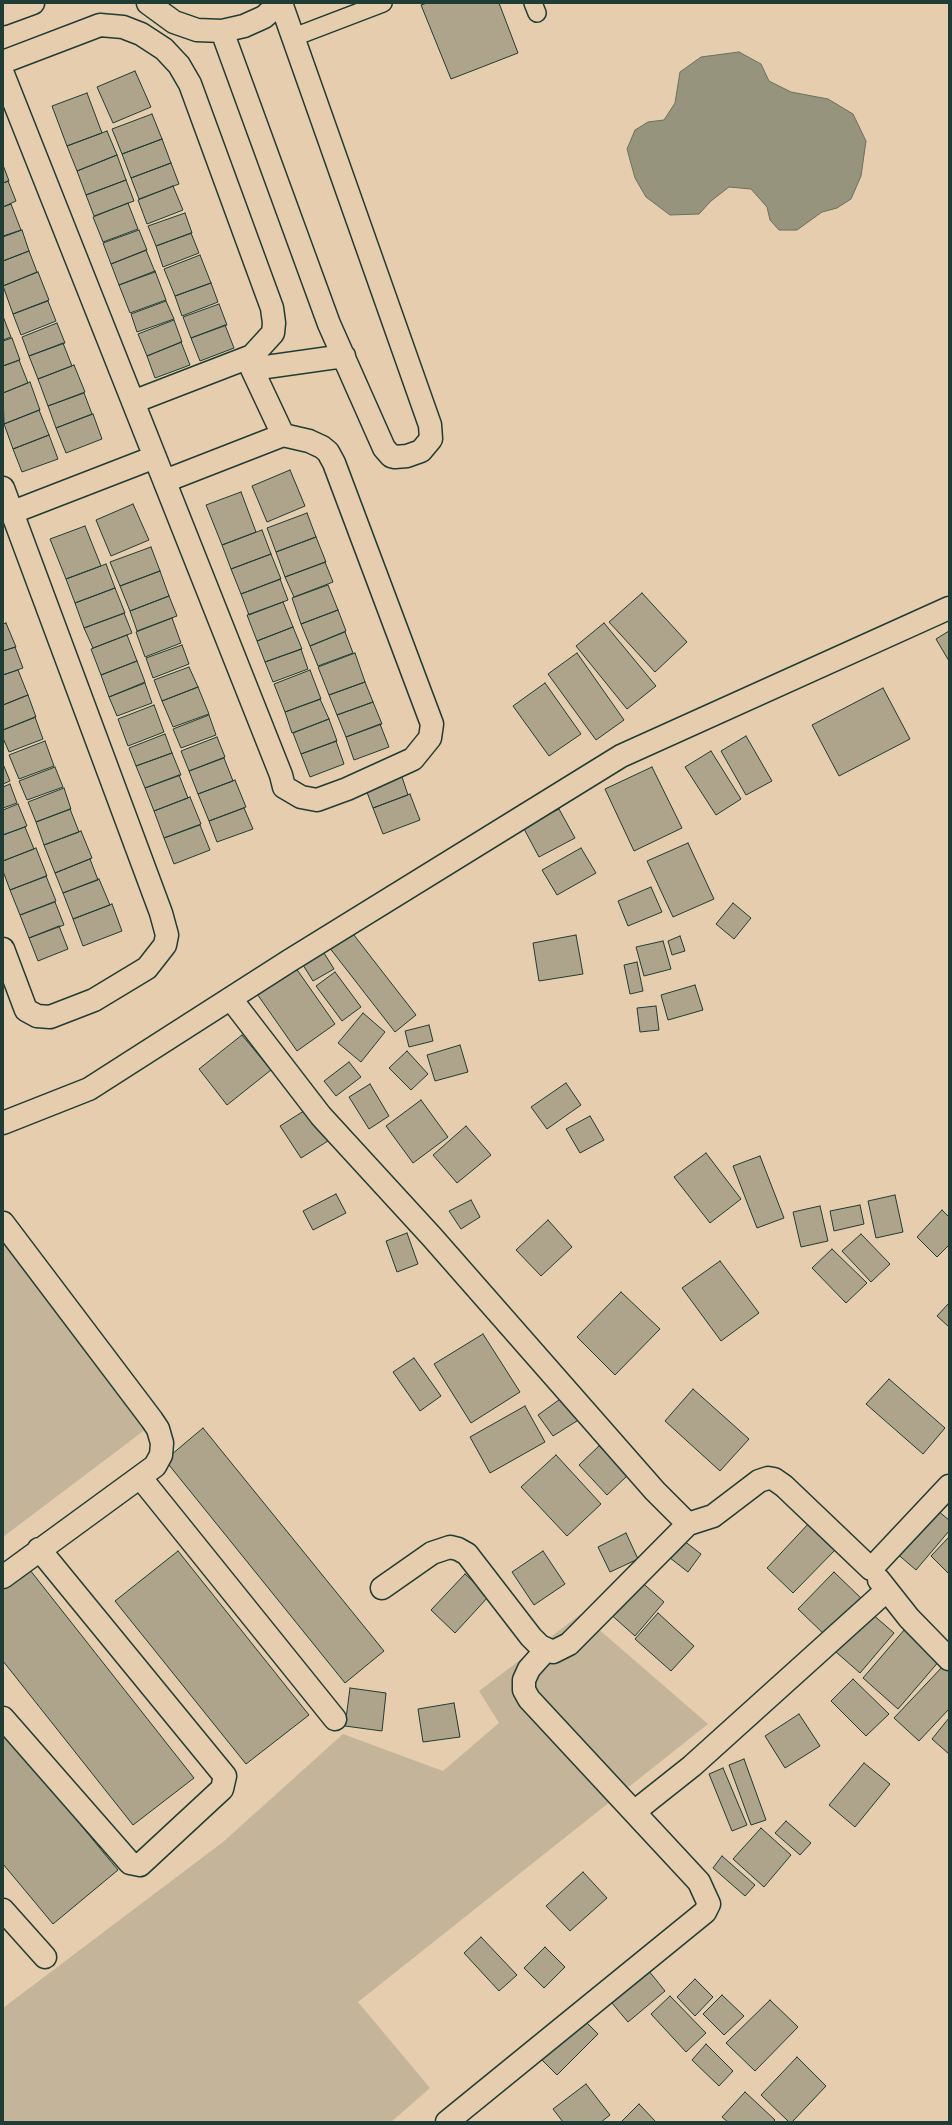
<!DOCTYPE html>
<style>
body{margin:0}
#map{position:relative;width:952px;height:2125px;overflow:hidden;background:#e5cdae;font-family:Pangolin,sans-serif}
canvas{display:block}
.frame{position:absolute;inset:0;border:4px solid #1f3d34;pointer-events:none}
</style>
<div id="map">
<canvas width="952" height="2125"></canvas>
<div class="frame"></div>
</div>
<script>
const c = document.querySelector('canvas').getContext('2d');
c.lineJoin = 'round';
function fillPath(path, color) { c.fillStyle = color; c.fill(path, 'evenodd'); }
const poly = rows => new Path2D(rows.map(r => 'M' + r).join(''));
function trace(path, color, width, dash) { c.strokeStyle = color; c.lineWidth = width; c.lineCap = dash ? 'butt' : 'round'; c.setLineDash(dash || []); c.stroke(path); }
fillPath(poly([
 [3,1218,154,1423,3,1537],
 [581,1614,708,1724,358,2002,430,2088,391,2122,3,2122,3,2008,223,1842,343,1734,443,1771,499,1723,479,1691]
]), '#c4b59a');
const water = poly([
 [739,52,761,64,769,81,791,92,828,99,853,114,866,141,861,176,851,199,837,208,822,212,797,230,779,230,770,220,767,207,751,189,729,187,711,201,699,214,670,215,646,197,635,178,627,149,635,130,648,122,664,120,675,103,680,72,701,57,739,52]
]);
fillPath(water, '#97947d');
trace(water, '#677160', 1);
const building = poly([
 [427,3,499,3,518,53,451,79,421,5,427,3],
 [135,71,151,107,113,123,97,87,135,71],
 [87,93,102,133,67,146,52,106,87,93],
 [152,114,162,139,122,154,112,129,152,114],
 [107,131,117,155,77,171,67,146,107,131],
 [162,139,171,163,131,178,122,154,162,139],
 [117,155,126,180,86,195,77,171,117,155],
 [171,163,179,184,139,199,131,178,171,163],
 [3,165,9,181,3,183,3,165],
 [126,180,134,201,94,216,86,195,126,180],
 [8,181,16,201,3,207,3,183,8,181],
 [173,186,183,210,147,224,138,200,173,186],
 [128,203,138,229,103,242,93,217,128,203],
 [11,204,21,230,3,236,3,207,11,204],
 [185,213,192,233,156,246,148,226,185,213],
 [22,230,29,251,3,261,3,237,22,230],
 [139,230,147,250,111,264,103,243,139,230],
 [191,233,199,253,163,267,156,246,191,233],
 [146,250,155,272,119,285,111,264,146,250],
 [29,251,37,272,3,286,3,261,29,251],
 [200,255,211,283,175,296,164,269,200,255],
 [155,271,166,300,130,313,119,285,155,271],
 [38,272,49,300,13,314,3,286,38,272],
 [211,283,218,302,182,316,175,296,211,283],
 [48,301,56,321,21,335,13,314,48,301],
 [166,301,174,319,137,332,131,314,166,301],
 [219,304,227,325,191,338,183,317,219,304],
 [4,319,11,337,3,340,3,320,4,319],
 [174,320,182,342,147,356,138,334,174,320],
 [57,323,65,343,29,356,22,337,57,323],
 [225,325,234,348,200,361,191,338,225,325],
 [12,338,20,360,3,366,3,341,12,338],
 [181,342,190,365,155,378,147,356,181,342],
 [63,343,72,366,38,379,29,356,63,343],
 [19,360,28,383,3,393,3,366,19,360],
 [74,365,85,392,48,406,38,379,74,365],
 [30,382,40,410,4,424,3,393,30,382],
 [84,393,92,414,56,428,48,406,84,393],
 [39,410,49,435,13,449,4,424,39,410],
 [93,414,102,439,66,453,56,428,93,414],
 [49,435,58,459,22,472,13,449,49,435],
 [290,470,305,506,267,522,252,486,290,470],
 [241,492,256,532,222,545,206,505,241,492],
 [133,504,149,540,111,556,96,520,133,504],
 [307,513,316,537,276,552,267,528,307,513],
 [85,526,101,566,66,579,50,539,85,526],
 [262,530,271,554,231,569,222,545,262,530],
 [316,537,326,562,285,577,276,552,316,537],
 [151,547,160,571,120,586,110,562,151,547],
 [271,554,281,579,241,594,231,569,271,554],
 [325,562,333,582,294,597,285,577,325,562],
 [106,564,115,588,75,603,66,579,106,564],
 [160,571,169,596,130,611,120,586,160,571],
 [280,579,288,600,249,615,241,594,280,579],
 [328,585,338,610,301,624,292,598,328,585],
 [115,588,125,613,84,628,75,603,115,588],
 [642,593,687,642,655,672,609,622,642,593],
 [169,596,177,616,137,631,130,611,169,596],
 [283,602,293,627,257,641,247,615,283,602],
 [338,610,346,631,310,646,301,624,338,610],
 [124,613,132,633,93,648,84,628,124,613],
 [172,618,181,643,145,657,136,632,172,618],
 [6,623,16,647,3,651,3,624,6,623],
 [604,623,656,686,627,709,576,646,604,623],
 [293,627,302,649,265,662,257,641,293,627],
 [949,631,949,661,936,639,949,631],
 [345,632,353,653,318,666,310,646,345,632],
 [127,635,137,661,101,675,91,649,127,635],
 [182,645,189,664,153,678,146,658,182,645],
 [15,647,23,668,3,675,3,651,15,647],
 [301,649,308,669,273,682,265,662,301,649],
 [355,653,365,682,329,695,318,667,355,653],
 [577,653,624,720,596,740,548,674,577,653],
 [137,661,145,682,109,697,101,675,137,661],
 [189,667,198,687,162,701,154,680,189,667],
 [18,670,28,695,3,705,3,675,18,670],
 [310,670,321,699,285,712,274,684,310,670],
 [365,682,373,702,337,715,329,695,365,682],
 [145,683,152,703,117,716,109,697,145,683],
 [545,683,581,734,549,756,513,706,545,683],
 [198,687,209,714,173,727,162,701,198,687],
 [883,688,910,739,839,776,812,725,883,688],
 [28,695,36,717,3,730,3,705,28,695],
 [320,699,329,719,292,733,285,712,320,699],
 [373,702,382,724,346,737,337,715,373,702],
 [154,705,164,732,128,746,118,719,154,705],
 [209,715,216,735,181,748,173,729,209,715],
 [35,717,43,739,9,752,3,738,3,730,35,717],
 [329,719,337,741,301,754,293,733,329,719],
 [380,724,389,747,354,760,346,737,380,724],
 [165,734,172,753,136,766,129,748,165,734],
 [746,736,772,781,746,795,721,751,746,736],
 [217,737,225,757,189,771,181,751,217,737],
 [45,741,54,766,19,779,9,755,45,741],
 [336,741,344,764,310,777,301,754,336,741],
 [711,751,741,799,716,815,685,767,711,751],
 [172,753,181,775,145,788,136,766,172,753],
 [224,758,233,781,198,794,189,771,224,758],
 [3,764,10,781,3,784,3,764],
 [55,767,63,787,27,800,19,781,55,767],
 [652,767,682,828,634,851,605,789,652,767],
 [401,774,408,795,373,808,365,787,401,774],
 [179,775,188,798,154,811,145,788,179,775],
 [235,780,246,807,209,821,198,794,235,780],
 [10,784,17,803,3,808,3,787,10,784],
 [64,788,71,809,36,822,28,802,64,788],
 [410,794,420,820,383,834,373,808,410,794],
 [190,797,201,824,164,838,154,811,190,797],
 [18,804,27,826,3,835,3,810,18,804],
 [244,808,253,829,217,842,209,821,244,808],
 [70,809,79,832,44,845,36,822,70,809],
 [559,809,575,838,539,857,523,827,559,809],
 [200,825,210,850,174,864,164,838,200,825],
 [25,827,34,849,3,861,3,835,25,827],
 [81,831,92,858,55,873,44,845,81,831],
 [688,843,714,899,673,917,647,861,688,843],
 [36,848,47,876,10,890,3,871,3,861,36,848],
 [581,848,596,873,557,895,542,870,581,848],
 [90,859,98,880,63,893,55,873,90,859],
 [46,876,56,901,20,915,10,890,46,876],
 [99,879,110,905,73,919,63,893,99,879],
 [651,887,662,912,628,926,618,901,651,887],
 [55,902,64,925,29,938,20,915,55,902],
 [733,903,751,918,734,939,716,924,733,903],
 [112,904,122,931,83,946,73,919,112,904],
 [59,926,68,949,38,961,29,938,59,926],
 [350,930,416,1015,395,1032,329,947,350,930],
 [576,935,583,974,539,981,533,943,576,935],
 [680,936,685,951,672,955,668,941,680,936],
 [663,941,671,969,644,976,636,947,663,941],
 [319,945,334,969,313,981,298,957,319,945],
 [637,962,643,991,630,994,624,965,637,962],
 [293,964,335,1024,297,1051,255,991,293,964],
 [335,972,361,1007,342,1021,316,986,335,972],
 [695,985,703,1010,668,1020,661,995,695,985],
 [656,1006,659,1030,640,1032,637,1008,656,1006],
 [363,1013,385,1032,361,1062,338,1043,363,1013],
 [429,1025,433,1041,409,1047,405,1031,429,1025],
 [242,1035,271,1070,227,1105,199,1069,242,1035],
 [460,1045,468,1072,435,1081,427,1055,460,1045],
 [407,1051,428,1074,411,1090,389,1068,407,1051],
 [349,1062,361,1077,336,1096,324,1081,349,1062],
 [566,1083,581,1105,547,1129,531,1107,566,1083],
 [370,1084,389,1116,369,1129,349,1097,370,1084],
 [421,1100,448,1137,413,1163,386,1126,421,1100],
 [307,1109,328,1141,301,1158,280,1126,307,1109],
 [590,1116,604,1140,580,1153,566,1129,590,1116],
 [466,1126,491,1155,457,1183,433,1155,466,1126],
 [706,1153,741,1199,710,1223,674,1177,706,1153],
 [760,1156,784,1218,757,1228,733,1166,760,1156],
 [336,1194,346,1213,313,1230,303,1211,336,1194],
 [895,1195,903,1232,876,1238,868,1201,895,1195],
 [471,1200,480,1217,461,1229,449,1211,471,1200],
 [860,1205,864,1224,834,1231,830,1211,860,1205],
 [820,1206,828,1241,801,1247,793,1212,820,1206],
 [942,1210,949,1217,949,1245,937,1257,917,1237,942,1210],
 [548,1220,572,1247,541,1276,516,1250,548,1220],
 [407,1233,418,1264,397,1272,386,1241,407,1233],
 [861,1234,890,1264,871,1282,842,1251,861,1234],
 [832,1249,867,1283,846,1303,812,1268,832,1249],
 [720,1261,759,1313,721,1341,682,1288,720,1261],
 [621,1292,660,1329,615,1375,577,1337,621,1292],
 [949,1303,949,1327,937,1316,949,1303],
 [483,1334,520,1392,471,1423,434,1364,483,1334],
 [414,1358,441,1396,420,1411,393,1372,414,1358],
 [889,1379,945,1428,923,1454,866,1404,889,1379],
 [693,1389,749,1439,720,1471,665,1421,693,1389],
 [563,1397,580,1419,553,1436,538,1415,563,1397],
 [525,1406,545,1442,490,1473,470,1437,525,1406],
 [203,1428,384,1651,345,1683,165,1460,203,1428],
 [599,1446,628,1475,607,1495,579,1465,599,1446],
 [556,1455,601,1504,567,1536,521,1487,556,1455],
 [932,1506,949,1520,949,1531,916,1570,894,1551,932,1506],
 [811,1521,838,1547,793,1593,767,1568,811,1521],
 [626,1533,638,1559,610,1572,598,1547,626,1533],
 [679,1537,701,1554,688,1572,665,1554,679,1537],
 [949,1537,949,1574,931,1556,949,1537],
 [178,1551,309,1715,246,1764,115,1601,178,1551],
 [543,1551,565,1584,534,1605,512,1572,543,1551],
 [26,1565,194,1778,133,1825,3,1661,3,1583,26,1565],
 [834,1572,864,1601,828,1638,798,1609,834,1572],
 [465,1574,489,1596,455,1633,431,1610,465,1574],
 [637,1578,664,1602,635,1636,608,1612,637,1578],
 [658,1613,694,1646,671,1671,635,1639,658,1613],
 [871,1613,894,1633,860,1673,836,1652,871,1613],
 [905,1629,940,1660,898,1709,863,1678,905,1629],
 [944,1665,949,1670,949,1709,919,1741,894,1718,944,1665],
 [853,1679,889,1714,866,1736,831,1701,853,1679],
 [350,1688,386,1693,382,1731,345,1726,350,1688],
 [454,1703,460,1737,423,1742,418,1709,454,1703],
 [799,1714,820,1746,785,1768,765,1736,799,1714],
 [949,1718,949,1754,932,1739,949,1718],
 [3,1731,118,1870,53,1924,3,1864,3,1731],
 [744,1759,766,1820,751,1825,729,1765,744,1759],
 [864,1763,890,1784,855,1827,829,1805,864,1763],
 [723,1768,747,1825,732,1831,709,1774,723,1768],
 [786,1821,811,1843,800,1855,775,1833,786,1821],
 [761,1828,791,1855,764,1887,733,1859,761,1828],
 [722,1856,755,1885,745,1896,713,1868,722,1856],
 [583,1872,607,1898,570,1931,546,1906,583,1872],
 [481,1937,517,1975,499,1991,464,1953,481,1937],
 [545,1947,565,1967,544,1988,524,1968,545,1947],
 [644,1965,665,1991,628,2022,606,1996,644,1965],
 [695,1979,713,1997,695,2016,677,1997,695,1979],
 [722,1995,744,2016,724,2035,703,2014,722,1995],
 [670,1996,706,2033,686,2052,651,2014,670,1996],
 [770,2000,798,2027,755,2071,726,2043,770,2000],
 [580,2016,598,2034,557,2075,539,2057,580,2016],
 [706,2044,733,2071,719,2086,692,2060,706,2044],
 [797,2057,826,2086,792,2122,789,2122,761,2095,797,2057],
 [586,2084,610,2115,601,2122,563,2122,553,2109,586,2084],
 [745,2092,775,2120,773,2122,728,2122,722,2117,745,2092],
 [639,2104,656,2122,621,2122,639,2104]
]);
fillPath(building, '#aea48c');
trace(building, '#1f3d34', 1);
const service = poly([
 [533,3,537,13],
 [294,37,383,3]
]);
const minor = poly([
 [148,3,174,22,197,30,222,31,244,26,264,17,280,3],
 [3,14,33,3],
 [222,31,329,324,384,448,391,456,395,457,407,456,421,451,431,439,430,425,281,3],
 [3,62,100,25,123,27,141,34,164,49,179,65,190,84,272,308,274,323,273,333,252,356,252,369,344,356],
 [3,74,281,775,284,787,301,797,317,800,347,789,413,759,430,738,432,724,334,463,328,452,322,447,309,441,283,435,252,369],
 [133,402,252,356],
 [165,481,283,435],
 [3,488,161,913,167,935,165,945,147,968,94,1000,50,1017,37,1016,26,1010,3,949],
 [13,512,155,457],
 [231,999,321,1116,432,1237,655,1491,688,1524,713,1516,759,1481,768,1478,774,1479,784,1486,871,1569,949,1486],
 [3,1123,89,1089,289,961,621,756,949,608],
 [3,1223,152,1420,158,1429,162,1443,161,1455,155,1466,3,1577],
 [140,1477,335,1719],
 [879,1580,909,1618,949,1659],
 [382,1588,432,1553,450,1547,458,1549,467,1554,531,1637,540,1646,553,1652,569,1644,688,1524],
 [3,1718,130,1863,140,1865,222,1789,225,1776,39,1549],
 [634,1812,692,1766,886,1591],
 [3,1910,45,1957],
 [447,2122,705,1912,709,1904,699,1882,529,1699,524,1690,524,1680,529,1669,546,1650]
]);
trace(service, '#1f3d34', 20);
trace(minor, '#1f3d34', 25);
trace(service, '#e5cdae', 17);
trace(minor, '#e5cdae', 22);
</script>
